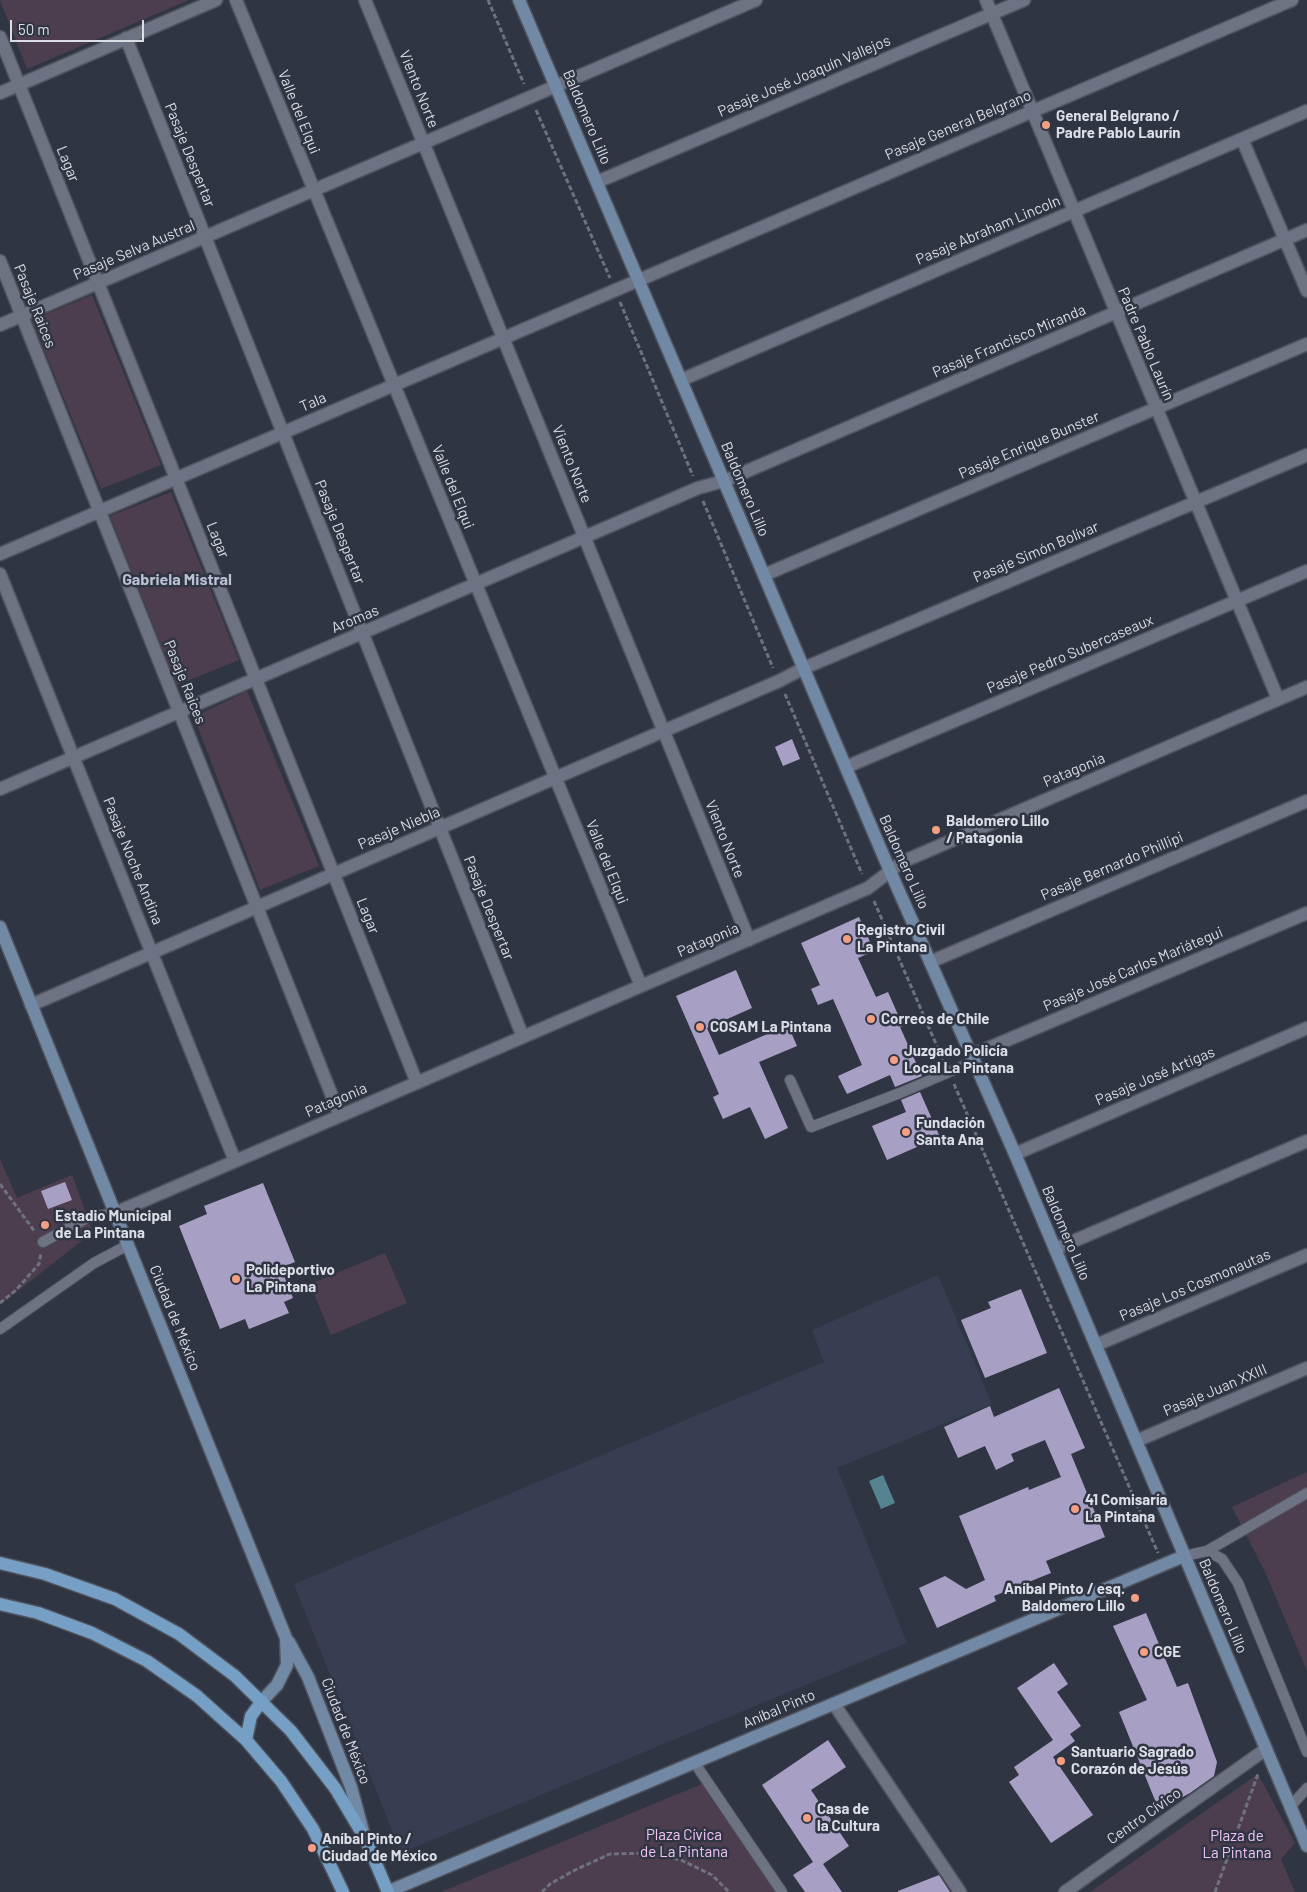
<!DOCTYPE html>
<meta charset="utf-8">
<style>
body{margin:0}
#map{position:relative;width:1307px;height:1892px;overflow:hidden;background:#303543;font-family:Barlow,sans-serif}
canvas{display:block}
.scale{position:absolute;left:10px;top:20px;width:134px;height:22px;box-sizing:border-box;border:2px solid #dbdee7;border-top:0;padding-left:6px;font-size:15px;line-height:18px;white-space:nowrap;color:#dbdee7;-webkit-text-stroke:4px #303543;paint-order:stroke}
</style>
<div id="map">
<canvas width="1307" height="1892"></canvas>
<div class="scale">50 m</div>
</div>
<script>
const c = document.querySelector('canvas').getContext('2d');
c.lineJoin = 'round';
function fillPath(path, color) { c.fillStyle = color; c.fill(path, 'evenodd'); }
const poly = rows => new Path2D(rows.map(r => 'M' + r).join(''));
function trace(path, color, width, dash) { c.strokeStyle = color; c.lineWidth = width; c.lineCap = dash ? 'butt' : 'round'; c.setLineDash(dash || []); c.stroke(path); }
function drawText(font, color, halo, rows, align = 'center') {
  c.font = font + ' Barlow,sans-serif'; c.lineWidth = 5; c.setLineDash([]); c.textBaseline = 'middle'; c.strokeStyle = halo; c.fillStyle = color; for (const [text, x, y, turn = 0] of rows) {
    c.save(); c.translate(x, y); c.rotate((+turn || 0) * Math.PI / 180); c.textAlign = isNaN(turn) ? turn : align; if (halo) c.strokeText(text, 0, 0); c.fillText(text, 0, 0); c.restore();
  }
}
fillPath(poly([
 [938,1275,992,1404,837,1468,907,1643,401,1853,294,1584,824,1362,812,1330]
]), '#373e51');
fillPath(poly([
 [0,0,189,0,27,69],
 [92,295,161,465,101,489,32,320],
 [171,492,239,660,177,685,110,516],
 [247,691,319,866,260,890,194,717],
 [0,1159,17,1198,72,1175,93,1232,0,1305],
 [385,1253,407,1303,331,1335,310,1284],
 [1307,1472,1307,1671,1266,1574,1232,1507],
 [1258,1774,1295,1843,1281,1859,1295,1892,1090,1892],
 [702,1784,775,1892,441,1892]
]), '#4d3e4f');
fillPath(poly([
 [883,1475,895,1503,881,1509,869,1481]
]), '#558390');
fillPath(poly([
 [792,739,800,759,783,766,775,747],
 [859,917,874,951,858,958,876,997,888,992,903,1026,900,1027,922,1076,895,1087,890,1075,847,1094,838,1076,862,1065,833,999,818,1005,811,989,820,985,801,943],
 [736,970,752,1008,707,1028,719,1055,788,1025,797,1046,759,1062,788,1128,765,1139,750,1107,723,1119,713,1097,719,1094,676,996],
 [920,1092,940,1137,887,1160,872,1126,906,1112,901,1100],
 [65,1182,72,1200,48,1209,41,1191],
 [263,1183,295,1262,281,1268,293,1298,284,1302,289,1313,249,1329,245,1319,220,1329,179,1226,207,1214,204,1206],
 [1021,1289,1047,1353,985,1378,961,1320,991,1308,988,1302],
 [1059,1388,1085,1448,1071,1454,1105,1537,1046,1561,1051,1573,994,1596,996,1601,937,1628,919,1588,945,1576,966,1589,985,1580,959,1516,1028,1487,1029,1490,1061,1477,1045,1440,1011,1454,1014,1461,996,1470,985,1446,958,1458,944,1427,990,1406,994,1417],
 [1146,1613,1177,1687,1188,1683,1217,1762,1214,1776,1190,1793,1159,1810,1119,1712,1147,1700,1113,1626],
 [1054,1663,1068,1684,1057,1692,1081,1726,1070,1734,1075,1741,1053,1757,1093,1815,1051,1843,1009,1782,1019,1775,1014,1767,1053,1740,1017,1688],
 [828,1740,846,1767,811,1790,849,1846,823,1864,842,1892,805,1892,793,1875,813,1862,762,1785],
 [939,1875,950,1892,898,1892,898,1891]
]), '#a89fc5');
const lane = poly([
 [790,1080,811,1127,900,1093,975,1061],
 [43,1242,87,1218,115,1213],
 [0,1329,94,1263,128,1245],
 [1207,1551,1222,1559,1238,1583,1307,1752],
 [1184,1556,1207,1551,1307,1493],
 [694,1762,782,1892],
 [1290,1807,1307,1788]
]);
const street = poly([
 [236,0,641,986],
 [365,0,749,940],
 [986,0,1278,699],
 [0,37,417,1083],
 [126,38,523,1037],
 [0,93,216,0],
 [1242,139,1307,291],
 [597,182,1024,0],
 [0,261,340,1116],
 [0,325,756,0],
 [681,380,1307,111],
 [0,554,1292,0],
 [0,574,235,1161],
 [764,575,1307,344],
 [846,767,1307,571],
 [0,789,698,488,724,481,1307,230],
 [930,962,1307,801],
 [31,1005,779,681,804,668,1307,455],
 [972,1055,1307,913],
 [1015,1154,1307,1028],
 [115,1213,868,888,902,862,1307,687],
 [1055,1249,1307,1141],
 [1096,1345,1307,1255],
 [1136,1441,1307,1368],
 [834,1704,960,1892],
 [1065,1892,1266,1749]
]);
const secondary = poly([
 [519,0,890,871,1015,1154,1307,1846],
 [0,927,286,1638,287,1665,277,1685,262,1701],
 [289,1642,308,1677,351,1787,364,1835],
 [387,1892,1184,1556]
]);
const primary = poly([
 [0,1563,45,1574,115,1599,179,1634,235,1676,291,1731,335,1788,366,1840,388,1892],
 [0,1604,38,1613,92,1633,147,1661,197,1696,246,1740,281,1781,313,1829,343,1892],
 [246,1740,251,1716,262,1701]
]);
trace(lane, '#4f535e', 12);
trace(street, '#4f535e', 15);
trace(secondary, '#4f535e', 15);
trace(primary, '#4f535e', 15);
trace(poly([
 [488,0,524,84],
 [536,110,610,278],
 [620,302,693,476],
 [703,501,773,668],
 [785,694,862,874],
 [874,901,943,1060],
 [954,1084,1158,1553],
 [0,1184,35,1232],
 [0,1303,16,1290,39,1264,41,1253],
 [542,1892,550,1884,575,1870,610,1854,649,1853,681,1860,712,1875,729,1892],
 [1215,1892,1258,1774]
]), '#6e727e', 3, [5, 2.5]);
trace(lane, '#6d7383', 10);
trace(street, '#6d7383', 12);
trace(secondary, '#7189a4', 12);
trace(primary, '#759fc5', 12);
for (const [x, y, r, color] of [
 [1046,125,5,"#f39f83"],
 [936,830,5,"#f39f83"],
 [847,939,5,"#f39f83"],
 [871,1019,5,"#f39f83"],
 [700,1027,5,"#f39f83"],
 [894,1060,5,"#f39f83"],
 [906,1132,5,"#f39f83"],
 [45,1225,5,"#f39f83"],
 [236,1279,5,"#f39f83"],
 [1075,1509,5,"#f39f83"],
 [1135,1598,5,"#f39f83"],
 [1144,1652,5,"#f39f83"],
 [1061,1761,5,"#f39f83"],
 [807,1818,5,"#f39f83"],
 [312,1848,5,"#f39f83"]
]) { const dot = new Path2D(); dot.arc(x, y, r, 0, 2 * Math.PI); c.fillStyle = color; c.fill(dot); trace(dot, '#303543', 2); }
drawText('15px', '#dbdee7', '#303543', [
 ["Pasaje José Joaquín Vallejos",804,76,-23],
 ["Viento Norte",419,89,68],
 ["Valle del Elqui",299,112,68],
 ["Baldomero Lillo",587,117,67],
 ["Pasaje General Belgrano",958,125,-23],
 ["Pasaje Despertar",190,155,68],
 ["Lagar",68,164,68],
 ["Pasaje Abraham Lincoln",988,230,-23],
 ["Pasaje Selva Austral",134,250,-23],
 ["Pasaje Raíces",35,306,68],
 ["Pasaje Francisco Miranda",1009,341,-23],
 ["Padre Pablo Laurín",1146,344,67],
 ["Tala",313,402,-23],
 ["Pasaje Enrique Bunster",1029,445,-23],
 ["Viento Norte",572,464,68],
 ["Valle del Elqui",453,487,68],
 ["Baldomero Lillo",745,489,67],
 ["Pasaje Despertar",340,532,68],
 ["Lagar",218,540,68],
 ["Pasaje Simón Bolívar",1036,552,-23],
 ["Aromas",355,619,-23],
 ["Pasaje Pedro Subercaseaux",1070,654,-23],
 ["Pasaje Raíces",185,682,68],
 ["Patagonia",1074,770,-23],
 ["Pasaje Niebla",399,828,-23],
 ["Viento Norte",725,839,68],
 ["Pasaje Noche Andina",133,861,68],
 ["Valle del Elqui",607,862,68],
 ["Baldomero Lillo",904,862,66],
 ["Pasaje Bernardo Phillipi",1112,866,-23],
 ["Pasaje Despertar",489,908,68],
 ["Lagar",368,916,68],
 ["Patagonia",708,940,-23],
 ["Pasaje José Carlos Mariátegui",1133,969,-23],
 ["Pasaje José Artigas",1155,1076,-23],
 ["Patagonia",336,1100,-23],
 ["Baldomero Lillo",1066,1233,67],
 ["Pasaje Los Cosmonautas",1195,1285,-23],
 ["Ciudad de México",175,1318,68],
 ["Pasaje Juan XXIII",1215,1390,-23],
 ["Baldomero Lillo",1223,1606,67],
 ["Aníbal Pinto",779,1709,-23],
 ["Ciudad de México",346,1731,69],
 ["Centro Cívico",1144,1816,-35]
]);
drawText('bold 15px', '#dbdee7', '#303543', [
 ["General Belgrano /",1056,116],
 ["Padre Pablo Laurín",1056,133],
 ["Baldomero Lillo",946,821],
 ["/ Patagonia",946,838],
 ["Registro Civil",857,930],
 ["La Pintana",857,947],
 ["Correos de Chile",881,1019],
 ["COSAM La Pintana",710,1027],
 ["Juzgado Policía",904,1051],
 ["Local La Pintana",904,1068],
 ["Fundación",916,1123],
 ["Santa Ana",916,1140],
 ["Estadio Municipal",55,1216],
 ["de La Pintana",55,1233],
 ["Polideportivo",246,1270],
 ["La Pintana",246,1287],
 ["41 Comisaría",1085,1500],
 ["La Pintana",1085,1517],
 ["Aníbal Pinto / esq.",1125,1589,"right"],
 ["Baldomero Lillo",1125,1606,"right"],
 ["CGE",1154,1652],
 ["Santuario Sagrado",1071,1752],
 ["Corazón de Jesús",1071,1769],
 ["Casa de",817,1809],
 ["la Cultura",817,1826],
 ["Aníbal Pinto /",322,1839],
 ["Ciudad de México",322,1856]
], 'left');
drawText('15px', '#f1c5f8', '#303543', [
 ["Plaza Cívica",684,1835],
 ["de La Pintana",684,1852],
 ["Plaza de",1237,1836],
 ["La Pintana",1237,1853]
]);
drawText('bold 16px', '#bac1d2', '#303543', [
 ["Gabriela Mistral",177,580]
]);
</script>
